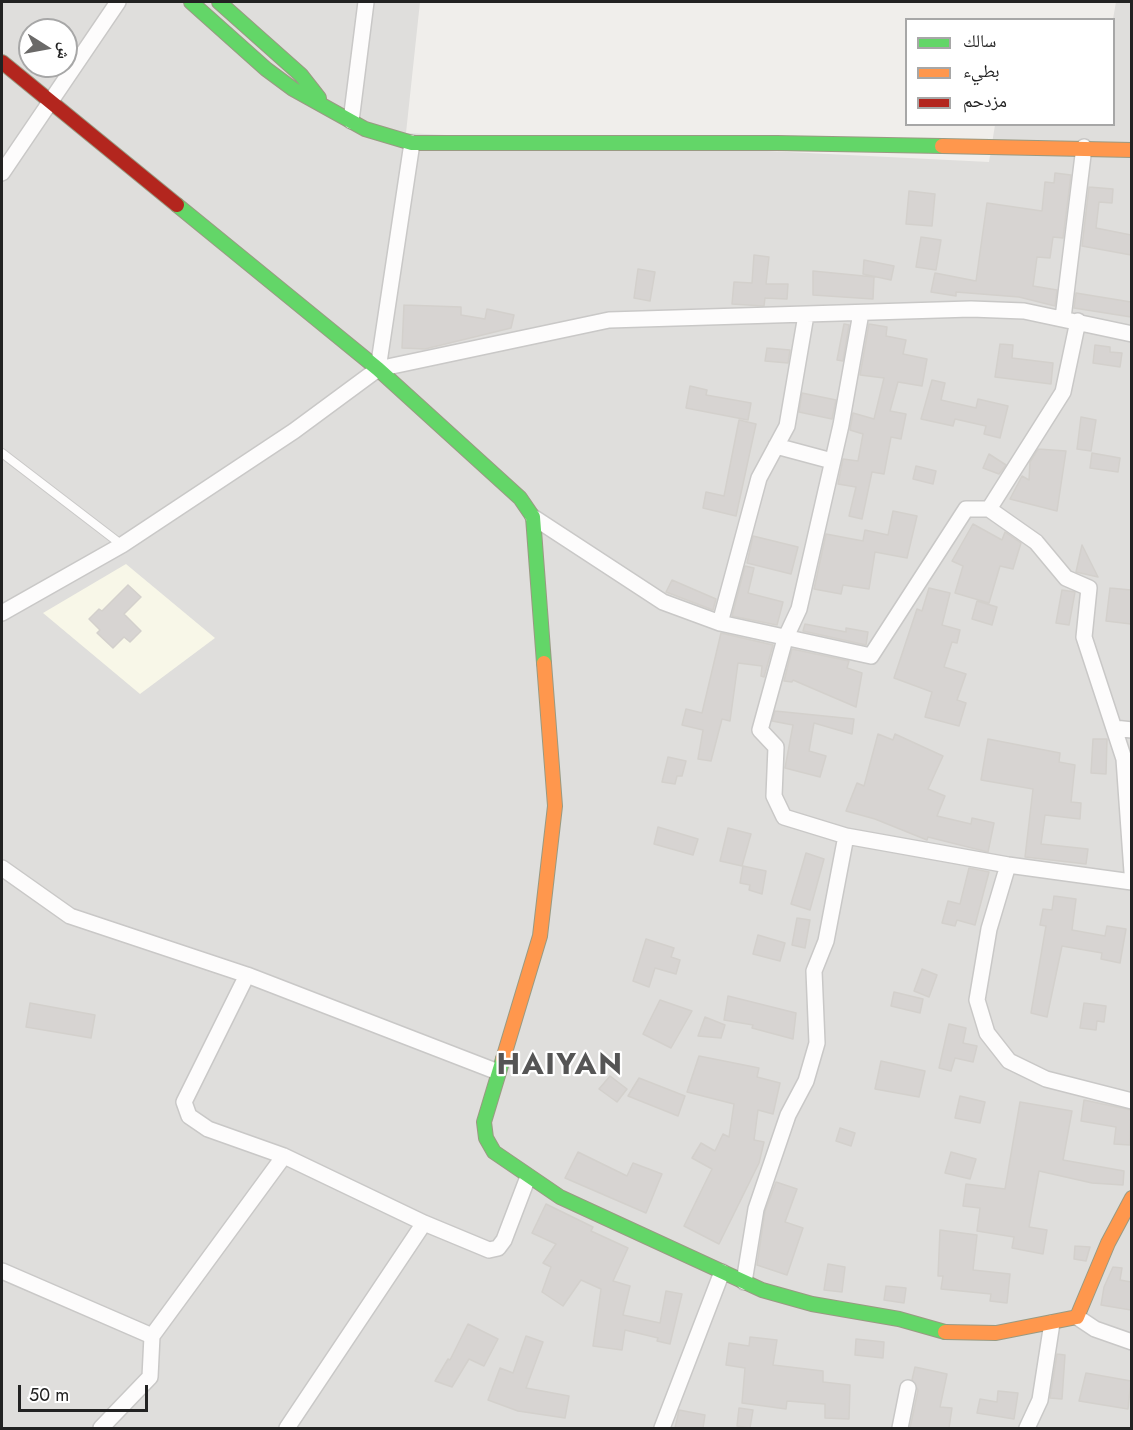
<!DOCTYPE html>
<meta charset="utf-8">
<style>
body{margin:0}
#map{position:relative;width:1133px;height:1430px;overflow:hidden;background:#f0eeeb;font-family:Jost,"Noto Naskh Arabic",sans-serif}
canvas{display:block}
.frame{position:absolute;inset:0;border:3px solid #222;pointer-events:none}
.legend{position:absolute;left:905px;top:18px;width:210px;height:108px;box-sizing:border-box;background:#fff;border:2px solid #a7a7a7;margin:0;padding:8px 10px;list-style:none;font-size:18px;color:#222}
.legend li{display:flex;align-items:center;gap:12px;height:30px}
.legend b{width:30px;border:2px solid #a7a7a7}
.north{position:absolute;left:18px;top:18px;width:60px;height:60px;box-sizing:border-box;background:#fff;border:2px solid #a7a7a7;border-radius:50%;rotate:101deg;font-size:16px;font-weight:700;line-height:24px;text-align:center;color:#222}
.north::after{content:'';display:block;margin:auto;width:21px;height:27px;background:#6a6968;clip-path:polygon(50% 0,100% 100%,50% 72%,0 100%)}
.scale{position:absolute;left:18px;top:1385px;width:130px;height:27px;box-sizing:border-box;border:3px solid #222;border-top:0;padding-left:8px;font-size:18px;line-height:21px;white-space:nowrap;color:#222;-webkit-text-stroke:4px #fff;paint-order:stroke}
</style>
<div id="map">
<canvas width="1133" height="1430"></canvas>
<div class="frame"></div>
<ul class="legend">
<li><b style="height:8px;background:#63d668"></b>سالك</li>
<li><b style="height:8px;background:#ff974d"></b>بطيء</li>
<li><b style="height:8px;background:#b3261e"></b>مزدحم</li>
</ul>
<div class="north">ش</div>
<div class="scale">50 m</div>
</div>
<script>
const c = document.querySelector('canvas').getContext('2d');
c.lineJoin = 'round';
function fillPath(path, color) { c.fillStyle = color; c.fill(path, 'evenodd'); }
const poly = rows => new Path2D(rows.map(r => 'M' + r).join(''));
function trace(path, color, width, dash) { c.strokeStyle = color; c.lineWidth = width; c.lineCap = dash ? 'butt' : 'round'; c.setLineDash(dash || []); c.stroke(path); }
function drawText(font, color, halo, rows, align = 'center') {
  c.font = font + ' Jost,sans-serif'; c.lineWidth = 4.5; c.setLineDash([]); c.textBaseline = 'middle'; c.strokeStyle = halo; c.fillStyle = color; for (const [text, x, y, turn = 0] of rows) {
    c.save(); c.translate(x, y); c.rotate((+turn || 0) * Math.PI / 180); c.textAlign = isNaN(turn) ? turn : align; if (halo) c.strokeText(text, 0, 0); c.fillText(text, 0, 0); c.restore();
  }
}
fillPath(poly([
 [2,2,420,2,406,133,989,162,995,125,1114,124,1113,19,1116,2,1131,2,1131,1428,2,1428],
 [30,30,66,30,66,66,30,66]
]), '#dfdedc');
fillPath(poly([
 [126,564,215,638,140,694,43,613]
]), '#f8f7e8');
const building = poly([
 [1055,173,1071,175,1063,238,1053,237,1050,258,1037,257,1033,286,1057,290,1055,306,1019,297,956,292,956,296,931,292,935,273,976,281,987,203,1042,211,1045,182,1054,183,1055,173],
 [1089,187,1113,189,1112,203,1099,202,1096,228,1131,235,1131,255,1082,246,1089,187],
 [909,191,935,194,932,226,906,224,909,191],
 [921,237,941,240,936,270,916,267,921,237],
 [754,255,769,257,766,284,788,284,787,299,765,298,764,306,732,304,734,282,752,283,754,255],
 [864,260,894,266,891,280,863,274,864,260],
 [638,269,655,272,650,301,634,298,638,269],
 [813,271,874,277,873,299,813,295,813,271],
 [1076,293,1131,302,1131,317,1074,308,1076,293],
 [404,305,461,307,461,315,485,319,487,309,514,315,511,328,425,349,402,348,404,305],
 [844,324,849,325,843,361,837,360,844,324],
 [869,324,887,327,886,336,906,340,903,354,927,359,922,386,898,382,890,411,906,414,901,439,891,437,884,474,872,472,862,519,849,516,856,487,838,484,843,459,858,461,863,434,850,430,853,413,874,419,884,378,860,375,869,324],
 [1000,344,1013,345,1012,358,1053,363,1051,384,995,377,1000,344],
 [1095,345,1110,347,1110,352,1122,353,1120,367,1093,363,1095,345],
 [767,348,790,350,788,363,765,361,767,348],
 [932,380,945,383,941,400,976,408,978,399,1008,406,1000,438,984,434,986,426,955,419,953,426,921,419,932,380],
 [690,386,707,390,706,395,751,403,748,420,686,408,690,386],
 [802,393,836,400,832,419,799,412,802,393],
 [1081,417,1096,420,1091,451,1077,449,1081,417],
 [739,420,756,424,736,516,703,508,706,492,724,496,739,420],
 [1038,449,1066,451,1057,511,1010,499,1022,476,1029,480,1030,462,1038,449],
 [1092,453,1120,458,1118,472,1090,468,1092,453],
 [989,454,1006,465,999,474,983,468,989,454],
 [916,466,936,471,933,484,913,479,916,466],
 [893,511,917,516,907,558,875,552,869,589,843,585,841,594,814,589,826,534,863,541,865,530,888,535,893,511],
 [973,524,1002,540,1005,532,1021,543,1013,569,1000,566,989,603,955,593,963,566,952,561,973,524],
 [753,536,798,547,791,574,747,563,753,536],
 [1082,545,1098,577,1076,572,1082,545],
 [745,566,754,568,748,593,783,602,777,625,732,616,745,566],
 [672,580,716,599,713,610,666,592,672,580],
 [128,585,141,597,124,614,141,631,130,642,124,637,113,648,97,633,100,630,89,619,99,609,102,611,128,585],
 [929,588,950,593,942,625,960,630,957,643,952,642,944,667,966,674,957,700,966,703,959,726,925,717,932,692,894,678,917,609,922,611,929,588],
 [1110,588,1131,590,1131,624,1106,621,1110,588],
 [1062,590,1075,592,1069,625,1056,623,1062,590],
 [977,601,997,607,992,625,972,619,977,601],
 [805,624,846,632,846,628,868,632,866,645,803,631,805,624],
 [721,633,773,645,764,677,761,676,762,666,738,663,730,721,722,719,711,761,698,759,703,730,682,725,686,709,702,713,721,633],
 [792,649,849,661,847,668,862,673,856,707,793,680,792,682,784,681,792,649],
 [775,711,854,719,852,734,814,723,809,751,826,756,820,777,785,768,793,725,772,721,775,711],
 [878,734,893,740,895,734,943,756,928,789,945,796,937,816,971,824,972,818,994,823,988,852,928,837,927,840,875,819,846,811,857,783,864,786,878,734],
 [988,739,1060,753,1059,762,1075,765,1071,802,1081,803,1080,819,1045,815,1041,844,1088,849,1086,864,1025,857,1033,789,981,780,988,739],
 [1093,739,1107,739,1106,774,1091,773,1093,739],
 [668,757,686,761,682,776,677,776,675,784,662,782,668,757],
 [658,827,698,839,693,855,654,844,658,827],
 [728,828,751,834,742,866,720,861,728,828],
 [806,853,824,859,810,910,791,904,806,853],
 [743,866,766,871,762,894,749,890,750,885,740,883,743,866],
 [969,868,989,872,975,925,957,920,955,926,942,923,948,901,960,904,969,868],
 [1054,896,1076,899,1072,930,1105,936,1107,926,1126,929,1120,963,1101,959,1102,953,1062,946,1047,1017,1031,1013,1046,926,1040,925,1043,909,1052,910,1054,896],
 [797,918,810,920,805,948,792,945,797,918],
 [758,935,785,943,780,961,753,954,758,935],
 [646,939,674,948,671,957,680,960,676,974,655,968,649,987,633,981,646,939],
 [922,969,937,975,929,997,914,991,922,969],
 [894,992,923,999,920,1013,891,1006,894,992],
 [728,996,796,1013,793,1039,752,1028,753,1025,724,1020,728,996],
 [660,1000,692,1011,671,1048,643,1034,660,1000],
 [30,1003,95,1015,91,1038,26,1027,30,1003],
 [1084,1003,1106,1006,1104,1022,1097,1021,1096,1030,1080,1028,1084,1003],
 [705,1017,725,1025,721,1038,698,1036,705,1017],
 [949,1024,966,1028,963,1043,977,1046,973,1062,955,1058,951,1071,939,1068,949,1024],
 [699,1056,759,1068,757,1077,780,1083,773,1114,758,1110,754,1140,764,1142,759,1163,719,1244,684,1226,712,1169,692,1158,701,1143,715,1151,723,1134,729,1137,734,1104,687,1092,699,1056],
 [881,1061,925,1071,919,1097,875,1089,881,1061],
 [610,1076,627,1089,617,1102,599,1089,610,1076],
 [639,1078,685,1096,678,1116,628,1096,639,1078],
 [960,1096,985,1102,980,1123,955,1118,960,1096],
 [1084,1100,1131,1110,1130,1145,1114,1144,1116,1127,1081,1121,1084,1100],
 [1020,1102,1072,1111,1063,1160,1124,1171,1123,1185,1092,1183,1039,1171,1029,1227,1047,1230,1043,1254,1012,1248,1014,1237,977,1231,980,1208,963,1206,966,1184,1005,1189,1020,1102],
 [840,1128,855,1133,851,1146,836,1141,840,1128],
 [578,1152,627,1176,633,1163,662,1174,646,1213,565,1178,578,1152],
 [951,1152,976,1159,970,1179,945,1173,951,1152],
 [776,1182,797,1189,785,1222,803,1228,787,1275,757,1265,765,1211,776,1182],
 [546,1204,593,1227,591,1231,628,1248,613,1281,630,1286,623,1315,660,1323,666,1291,682,1294,670,1344,657,1341,658,1338,625,1330,622,1350,593,1346,601,1289,581,1280,563,1306,542,1292,551,1267,543,1263,556,1244,532,1233,546,1204],
 [940,1230,977,1235,973,1270,1010,1274,1007,1303,990,1301,991,1294,941,1289,943,1276,938,1276,940,1230],
 [1075,1246,1090,1247,1086,1261,1074,1259,1075,1246],
 [828,1264,845,1267,842,1292,824,1290,828,1264],
 [1113,1267,1122,1268,1120,1280,1131,1282,1131,1310,1101,1305,1104,1287,1113,1267],
 [886,1286,906,1288,904,1303,884,1300,886,1286],
 [468,1324,498,1339,484,1366,469,1359,452,1387,435,1381,448,1359,450,1360,468,1324],
 [526,1336,543,1342,526,1388,569,1396,565,1418,518,1411,488,1400,500,1368,513,1373,526,1336],
 [750,1337,777,1340,773,1365,823,1371,823,1382,850,1385,849,1419,825,1418,825,1404,787,1401,786,1409,742,1403,745,1368,726,1365,729,1343,749,1346,750,1337],
 [856,1339,884,1342,883,1358,855,1355,856,1339],
 [1057,1354,1065,1355,1062,1399,1050,1398,1057,1354],
 [915,1367,947,1374,940,1407,952,1408,949,1428,910,1428,918,1390,912,1380,915,1367],
 [1086,1373,1131,1381,1128,1409,1079,1401,1086,1373],
 [998,1391,1018,1393,1014,1419,977,1413,980,1399,997,1402,998,1391],
 [739,1408,753,1410,750,1428,737,1426,739,1408],
 [679,1410,705,1415,703,1428,675,1428,679,1410]
]);
fillPath(building, '#d7d4d2');
trace(building, '#d3d0cc', 1.5);
const lane = poly([
 [2,453,122,545]
]);
const street = poly([
 [351,121,366,2],
 [2,173,118,2],
 [861,313,841,425,799,609,785,639,760,730,776,747,774,796,784,817,846,836,1008,865,1132,882],
 [1063,318,1084,147],
 [378,369,412,143],
 [776,446,832,461],
 [989,509,1063,392,1078,321],
 [533,517,663,602,720,623,871,656,966,509,989,509,1036,542,1066,578,1089,588,1084,637,1124,759,1132,872],
 [2,613,122,545,294,431,378,369,609,320,971,309,1024,311,1132,334],
 [720,623,759,478,787,426,806,315],
 [1114,728,1132,730],
 [1008,865,989,929,977,1000,987,1033,1009,1061,1046,1079,1132,1101],
 [2,868,70,916,247,975,498,1072],
 [247,975,184,1102,189,1116,208,1129,284,1156,424,1223,489,1250,498,1248,504,1240,528,1177],
 [2,1271,152,1336],
 [744,1282,756,1209,788,1115,806,1081,817,1043,814,971,826,941,846,836],
 [1077,1317,1095,1329,1132,1342],
 [101,1428,150,1377,152,1336,284,1156],
 [287,1428,424,1223],
 [662,1428,722,1272],
 [900,1428,908,1388],
 [1027,1428,1040,1400,1052,1323]
]);
const fast = poly([
 [191,2,266,69,293,89,365,129,412,143,777,143,942,146],
 [219,2,301,75,319,98],
 [177,205,378,369,520,498,533,517,544,663],
 [503,1059,484,1122,486,1138,494,1152,560,1197,762,1290,812,1304,899,1319,945,1332]
]);
const slow = poly([
 [942,146,1132,150],
 [503,1059,540,936,555,806,544,663],
 [945,1332,996,1333,1077,1317,1108,1243,1132,1198]
]);
const jam = poly([
 [2,62,177,205]
]);
trace(lane, '#c9c8c7', 10);
trace(street, '#c9c8c7', 18);
trace(fast, '#999a82', 16);
trace(slow, '#999a82', 16);
trace(jam, '#999a82', 16);
trace(lane, '#fdfcfc', 8);
trace(street, '#fdfcfc', 15);
trace(fast, '#63d668', 14);
trace(slow, '#ff974d', 14);
trace(jam, '#b3261e', 14);
c.letterSpacing = '1.5px';
drawText('bold 30px', '#555', '#fff', [
 ["HAIYAN",560,1067]
]);
c.letterSpacing = '0px';
</script>
